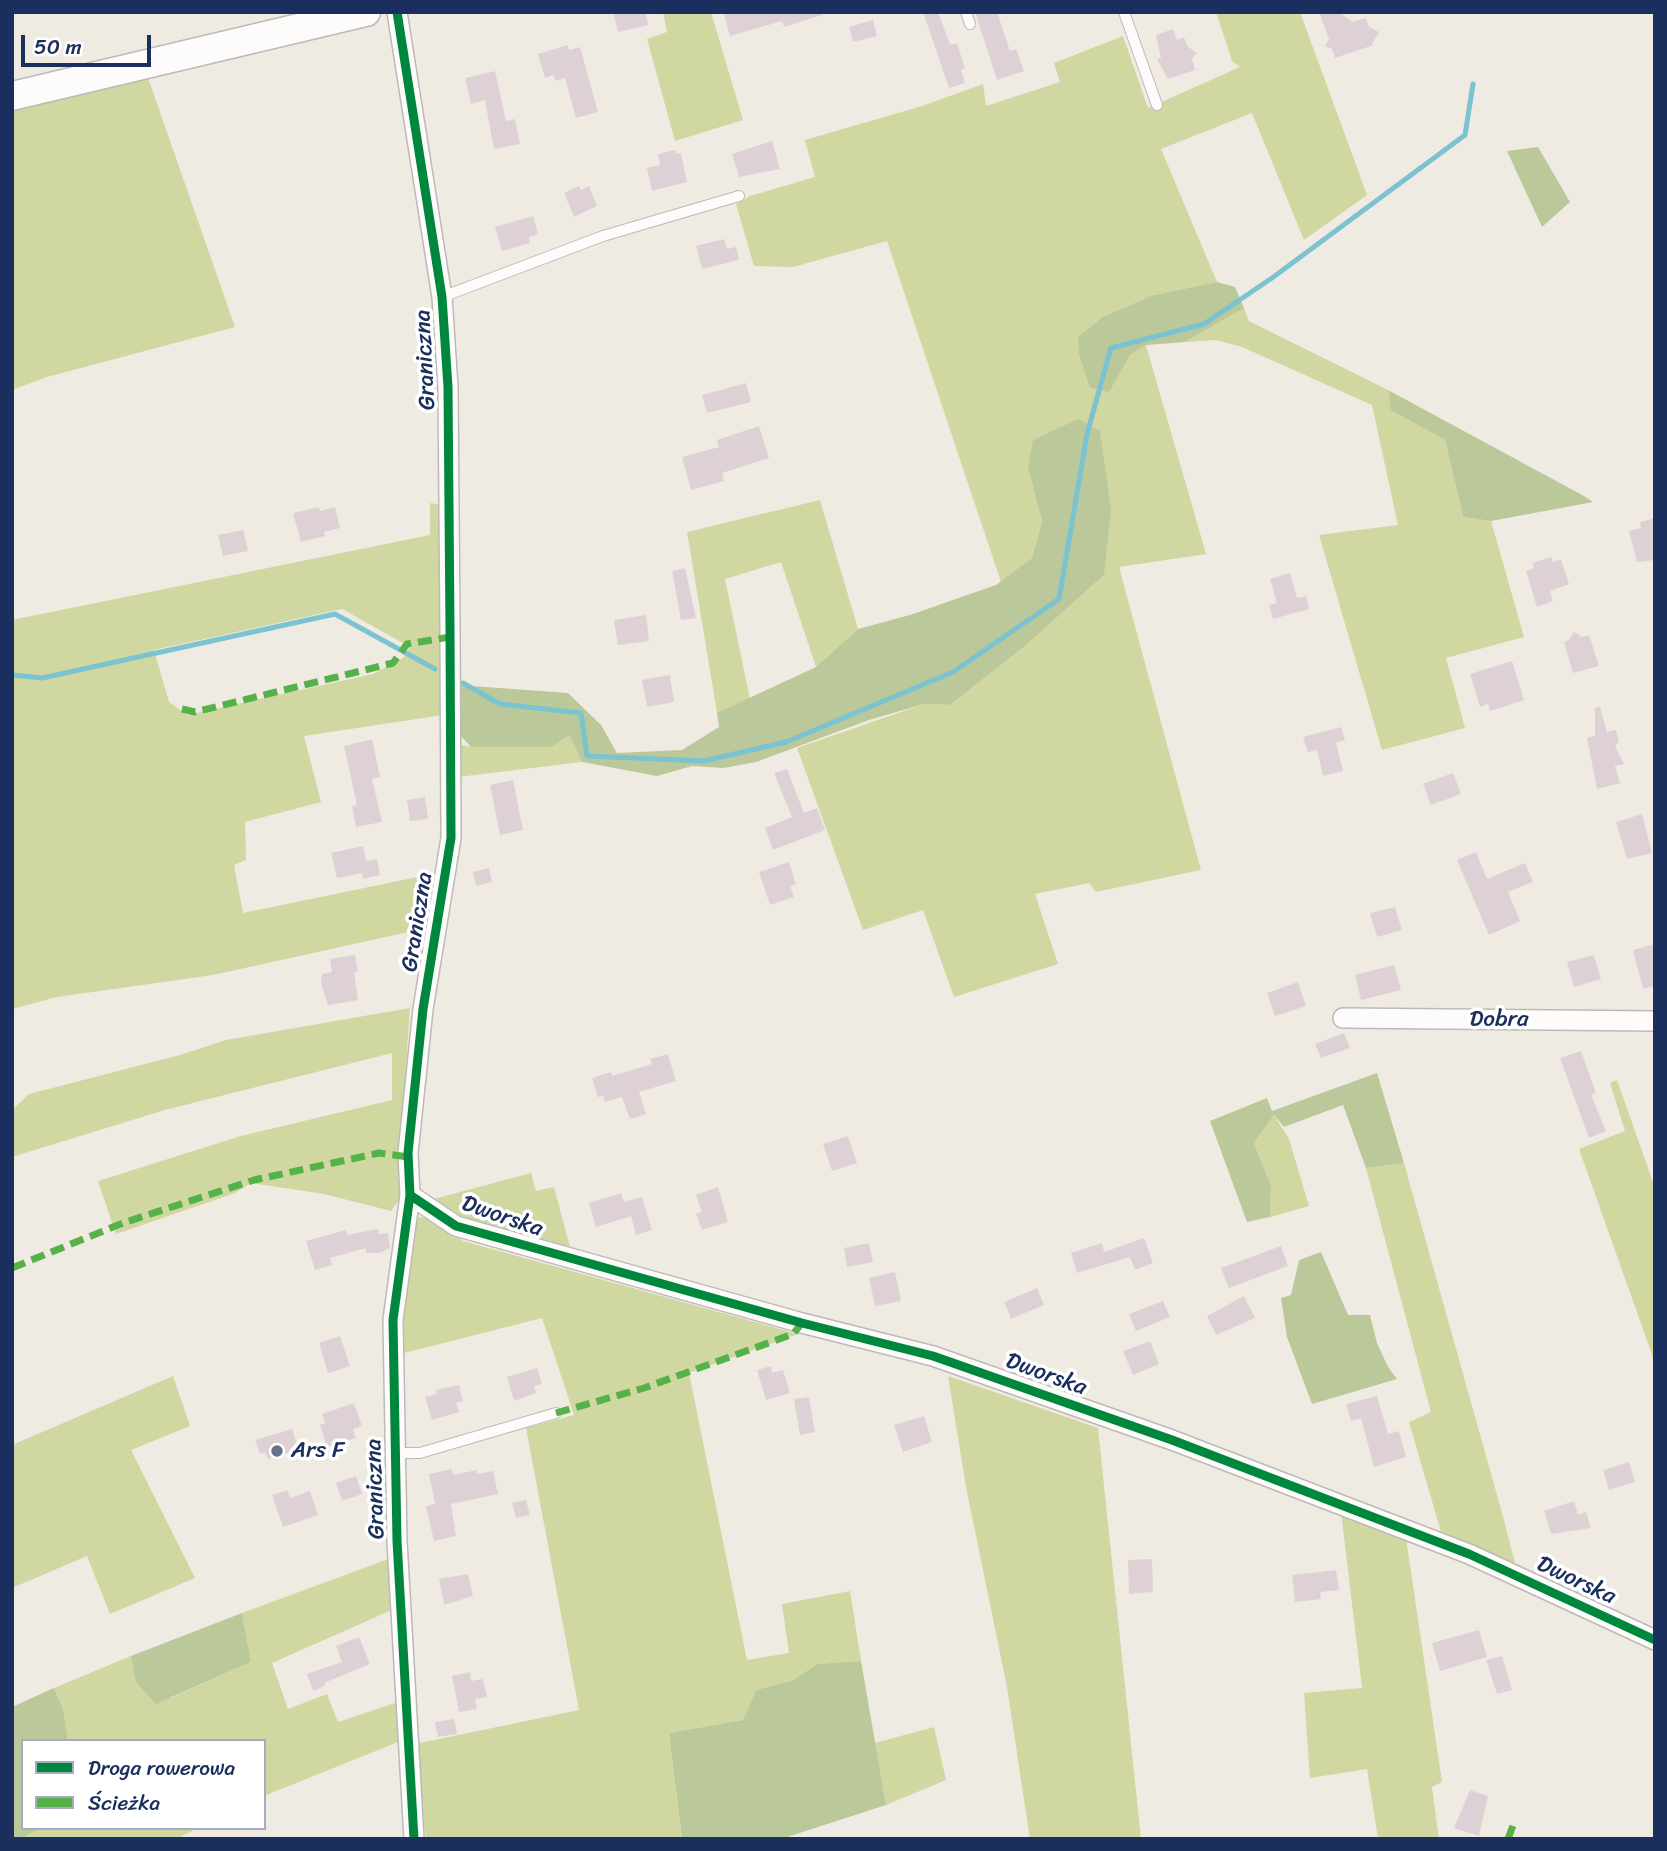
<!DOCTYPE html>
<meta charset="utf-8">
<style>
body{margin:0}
#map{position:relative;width:1667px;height:1851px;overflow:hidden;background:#f0ebe2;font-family:Sriracha,sans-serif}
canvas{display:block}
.frame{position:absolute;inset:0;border:14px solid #1b2f5e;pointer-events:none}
.legend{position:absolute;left:21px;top:1739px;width:245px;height:91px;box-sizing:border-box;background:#fff;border:2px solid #a4acbf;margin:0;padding:9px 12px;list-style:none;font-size:21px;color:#1b2f5e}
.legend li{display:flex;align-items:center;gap:14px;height:35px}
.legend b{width:35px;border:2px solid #a4acbf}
.scale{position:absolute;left:21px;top:35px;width:130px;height:32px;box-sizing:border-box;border:4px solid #1b2f5e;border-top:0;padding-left:9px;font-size:21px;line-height:24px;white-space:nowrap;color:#1b2f5e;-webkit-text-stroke:5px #fff;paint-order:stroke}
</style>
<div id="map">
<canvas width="1667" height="1851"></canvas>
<div class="frame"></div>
<ul class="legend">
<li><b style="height:9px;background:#00873e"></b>Droga rowerowa</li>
<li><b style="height:9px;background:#55b248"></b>Ścieżka</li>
</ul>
<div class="scale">50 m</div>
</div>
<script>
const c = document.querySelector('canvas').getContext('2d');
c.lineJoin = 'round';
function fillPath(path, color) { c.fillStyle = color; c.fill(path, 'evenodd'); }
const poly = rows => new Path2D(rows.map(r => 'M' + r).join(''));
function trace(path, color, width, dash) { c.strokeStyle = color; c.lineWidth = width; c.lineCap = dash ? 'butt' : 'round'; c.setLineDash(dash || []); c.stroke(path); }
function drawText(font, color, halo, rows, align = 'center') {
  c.font = font + ' Sriracha,sans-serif'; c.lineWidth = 7; c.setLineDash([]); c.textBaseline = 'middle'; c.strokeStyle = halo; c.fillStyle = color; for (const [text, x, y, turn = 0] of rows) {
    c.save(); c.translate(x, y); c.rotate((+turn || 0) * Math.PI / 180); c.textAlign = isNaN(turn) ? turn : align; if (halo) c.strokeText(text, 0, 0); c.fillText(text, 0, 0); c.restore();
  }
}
fillPath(poly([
 [663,12,711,12,743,120,675,141,647,39,667,32],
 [1216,12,1300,12,1367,195,1304,240,1252,113,1161,149,1217,282,1154,295,1130,355,1146,345,1206,554,1119,567,1201,870,1096,892,1089,883,1035,894,1058,964,954,997,923,910,863,930,797,748,924,704,950,705,1025,646,1104,575,1028,468,1042,523,1032,558,1001,582,887,241,793,267,754,266,736,204,750,196,815,177,805,140,922,106,983,84,986,106,1060,82,1054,63,1123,36,1148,108,1240,67,1232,61],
 [147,75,235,327,47,377,12,390,12,110],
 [1244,308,1249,321,1388,390,1392,410,1445,440,1463,517,1491,521,1524,637,1446,658,1465,728,1382,750,1319,535,1398,525,1372,405,1242,347,1216,340,1185,342],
 [820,500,858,629,816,667,781,562,725,579,750,699,717,713,687,532],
 [430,503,442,505,443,715,304,736,321,802,245,822,246,860,234,865,243,913,432,874,422,929,213,975,57,997,12,1009,12,620,430,535],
 [342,609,410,647,403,658,373,674,187,715,169,702,154,650],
 [569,735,582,762,458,777,457,748,460,745,472,747],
 [410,1008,399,1165,402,1196,391,1211,324,1194,251,1183,235,1193,116,1234,98,1181,241,1136,392,1100,392,1053,165,1110,12,1157,12,1110,29,1094,180,1055,226,1040],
 [1617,1080,1655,1188,1655,1363,1579,1149,1625,1131,1610,1083],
 [1274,1115,1289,1139,1309,1206,1270,1217,1271,1186,1254,1143],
 [1404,1163,1502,1513,1515,1563,1441,1532,1409,1422,1431,1412,1366,1168],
 [531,1173,536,1191,554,1187,570,1247,464,1218,434,1199],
 [417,1217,425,1218,463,1241,798,1334,689,1373,747,1660,789,1653,782,1604,850,1591,861,1661,817,1664,793,1680,756,1690,743,1720,669,1733,682,1839,426,1839,415,1744,579,1710,526,1428,574,1415,542,1318,400,1354,409,1225],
 [173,1376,190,1426,131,1450,195,1578,110,1614,87,1556,12,1588,12,1445],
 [948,1376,1098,1428,1141,1839,1030,1839,1007,1687,966,1487],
 [1341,1511,1406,1538,1442,1782,1432,1787,1439,1839,1378,1839,1367,1769,1310,1778,1304,1693,1362,1688],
 [391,1558,394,1609,272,1663,288,1709,327,1694,338,1722,401,1701,403,1740,264,1796,264,1741,68,1741,63,1709,54,1688,131,1656,135,1682,171,1698,251,1662,242,1613],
 [934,1727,946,1780,886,1805,875,1743],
 [40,1828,198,1828,176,1839,21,1839]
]), '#d0d7a0');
fillPath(poly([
 [1538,147,1570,202,1542,227,1507,151],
 [1217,282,1235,287,1244,308,1185,342,1146,345,1130,355,1109,392,1090,388,1079,354,1078,337,1103,317,1154,295],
 [1388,390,1584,496,1593,502,1491,521,1463,517,1445,440,1391,410],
 [1078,419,1100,431,1111,511,1104,575,1025,646,950,705,924,704,869,720,756,762,723,768,692,766,657,776,582,762,569,735,551,747,471,747,459,734,458,685,568,693,601,725,617,753,682,750,719,727,717,713,816,667,858,629,910,615,996,585,1032,558,1042,522,1028,468,1033,440],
 [1377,1073,1404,1163,1366,1168,1343,1105,1284,1127,1274,1115,1254,1143,1271,1186,1270,1217,1247,1222,1210,1121,1267,1098,1272,1111],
 [1321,1252,1348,1315,1370,1315,1377,1343,1388,1367,1397,1379,1312,1404,1287,1337,1281,1298,1291,1295,1299,1260],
 [242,1613,251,1662,156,1704,135,1681,131,1656],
 [861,1661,886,1805,781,1839,682,1839,669,1733,743,1720,756,1690,793,1680,817,1664],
 [54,1688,63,1709,68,1741,23,1741,23,1828,40,1828,21,1839,12,1839,12,1707]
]), '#bbc899');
trace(poly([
 [12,675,42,678,335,614,435,669],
 [463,683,500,704,581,713,587,756,704,761,786,742,953,672,1059,599,1087,434,1111,348,1204,324,1272,278,1465,135,1473,84]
]), '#7bc3d0', 5);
fillPath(poly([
 [613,12,645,12,649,25,618,32],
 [732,12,822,12,822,15,784,27,782,21,730,36,724,15],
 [923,12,938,12,950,45,957,43,965,69,961,70,965,83,949,88],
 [975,12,997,12,1010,51,1016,49,1024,71,997,80],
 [1319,12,1339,12,1352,22,1366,18,1369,27,1379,32,1371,46,1335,58,1332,49,1325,46,1329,39],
 [873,20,877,36,853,42,849,27],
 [1173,29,1177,40,1184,37,1187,46,1197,53,1192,59,1195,70,1168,79,1157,59,1161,58,1156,35],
 [568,45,569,50,580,47,598,112,576,118,565,78,556,81,554,75,545,78,538,54],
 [495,71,506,121,515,119,520,144,494,149,485,100,471,104,465,78],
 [772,141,780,169,739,177,732,154],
 [675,150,676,154,681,153,687,182,652,191,647,168,660,165,658,154],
 [579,186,581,190,589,186,597,206,574,217,564,193],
 [533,216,538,234,529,237,530,243,502,251,495,227],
 [724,239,727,249,736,247,739,260,702,269,696,246],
 [746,383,751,402,707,413,702,395],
 [759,426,769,458,722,473,724,481,691,490,682,457,719,447,717,440],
 [319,507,320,511,335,507,340,528,324,532,325,536,301,542,293,513],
 [1655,518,1655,560,1637,562,1629,531,1641,528,1640,522],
 [243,530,248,551,223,556,218,535],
 [1551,557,1553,562,1561,559,1569,584,1550,591,1553,601,1537,607,1526,571,1534,568,1532,563],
 [685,568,696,618,681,620,672,571],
 [1290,573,1297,598,1306,596,1309,609,1273,619,1269,605,1277,603,1270,579],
 [646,615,649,641,618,645,614,620],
 [1574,632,1582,637,1589,635,1599,666,1573,673,1564,642,1569,640],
 [1512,661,1524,700,1490,711,1488,704,1480,707,1470,674],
 [670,675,674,702,647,707,642,680],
 [1600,707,1607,732,1616,730,1619,742,1615,746,1624,764,1615,766,1620,783,1597,789,1587,738,1595,736,1595,708],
 [1341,727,1345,740,1336,743,1343,771,1323,776,1317,750,1308,752,1303,737],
 [372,739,380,777,372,779,382,822,356,827,352,806,357,805,344,746],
 [787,769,804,813,817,808,825,830,773,850,765,828,792,817,774,773],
 [1453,773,1461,794,1431,805,1423,784],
 [513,780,523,830,500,835,490,785],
 [425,797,428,819,410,821,407,800],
 [1642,814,1652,853,1627,859,1616,822],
 [363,846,366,861,377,859,380,875,363,879,362,873,337,878,331,853],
 [1476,852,1487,879,1525,863,1533,882,1508,892,1520,921,1489,935,1457,860],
 [789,862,796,884,790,886,794,897,770,905,759,872],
 [489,868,492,882,476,886,473,872],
 [1395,907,1402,930,1377,937,1370,913],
 [1655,944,1655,986,1643,989,1633,950],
 [355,955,358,972,354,973,358,1000,328,1005,321,983,322,974,332,972,330,959],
 [1594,955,1601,979,1574,987,1567,962],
 [1394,965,1401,990,1361,1000,1355,975],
 [1298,982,1306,1006,1275,1016,1267,993],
 [1344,1033,1350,1048,1321,1058,1315,1044],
 [1581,1051,1596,1093,1591,1095,1606,1131,1589,1138,1560,1058],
 [668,1054,676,1081,639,1092,646,1114,630,1119,622,1097,605,1102,603,1096,598,1097,592,1078,611,1072,612,1076,652,1064,650,1059],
 [848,1136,857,1163,832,1171,823,1144],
 [718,1187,728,1222,702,1230,696,1214,702,1212,696,1195],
 [621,1193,624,1202,642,1197,652,1230,636,1235,631,1216,596,1227,589,1203],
 [378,1229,379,1234,388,1233,390,1248,379,1253,366,1253,366,1248,330,1258,332,1265,315,1270,306,1241,346,1230,347,1235],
 [1144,1238,1153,1263,1135,1270,1130,1257,1077,1273,1071,1253,1102,1243,1104,1252],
 [869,1243,873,1262,847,1267,844,1248],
 [1281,1246,1288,1266,1229,1288,1221,1268],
 [895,1272,901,1301,875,1306,869,1278],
 [1037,1288,1044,1305,1011,1319,1004,1302],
 [1244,1296,1255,1318,1216,1335,1207,1316],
 [1163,1301,1170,1317,1136,1331,1129,1314],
 [340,1336,350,1366,328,1373,319,1343],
 [1150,1341,1159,1364,1133,1375,1123,1351],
 [771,1366,772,1373,783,1370,790,1393,766,1400,757,1370],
 [537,1368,542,1384,534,1386,536,1393,514,1401,507,1377],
 [459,1385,463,1401,456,1403,459,1412,432,1420,425,1397,437,1394,436,1390],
 [1377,1396,1388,1434,1399,1431,1406,1457,1374,1467,1361,1418,1351,1421,1346,1404],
 [809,1397,815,1432,800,1435,794,1399],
 [354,1403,362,1426,353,1429,356,1438,327,1447,320,1425,325,1423,322,1414],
 [924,1416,932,1442,903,1452,894,1425],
 [292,1429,299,1449,268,1459,265,1452,260,1454,255,1440],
 [1629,1462,1635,1482,1609,1490,1603,1470],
 [452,1469,453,1475,477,1470,477,1474,493,1471,498,1494,451,1504,456,1536,434,1541,426,1506,435,1504,429,1474],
 [356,1476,362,1494,342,1501,336,1483],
 [287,1490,290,1498,310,1491,318,1515,283,1527,272,1495],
 [526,1500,530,1515,516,1518,512,1503],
 [1574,1501,1578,1515,1586,1512,1591,1528,1551,1534,1544,1511],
 [1152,1559,1153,1592,1129,1594,1128,1560],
 [1336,1570,1339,1590,1320,1592,1321,1599,1295,1602,1292,1575],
 [468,1574,473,1596,444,1605,439,1579],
 [1479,1630,1487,1657,1440,1671,1432,1643],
 [359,1637,370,1664,324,1683,325,1686,313,1691,307,1674,342,1662,336,1646],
 [1502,1656,1512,1690,1497,1694,1486,1660],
 [470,1672,471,1681,483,1679,487,1697,475,1699,477,1709,459,1712,452,1676],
 [454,1719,457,1734,438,1737,435,1722],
 [1470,1790,1488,1796,1479,1836,1454,1828]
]), '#ded1d6');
const lane = poly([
 [966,12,970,24],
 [1124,12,1157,105],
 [442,297,603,236,739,196],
 [394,1453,420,1453,556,1413]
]);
const street = poly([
 [397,12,442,297,448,387,450,629,451,838,423,1009,408,1153,410,1195,393,1320,397,1541,414,1839],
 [1343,1018,1655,1021],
 [410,1195,456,1226,802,1323,933,1356,1172,1440,1469,1554,1655,1640]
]);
const secondary = poly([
 [12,96,366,12]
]);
trace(lane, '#bbbab8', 12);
trace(street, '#bbbab8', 22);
trace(secondary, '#bbbab8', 31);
trace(lane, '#fdfcfb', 10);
trace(street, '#fdfcfb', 19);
trace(secondary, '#fdfcfb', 28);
trace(poly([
 [182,709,195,712,393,663,407,644,450,637],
 [12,1268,123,1223,254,1180,379,1153,408,1157],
 [556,1413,644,1388,793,1334,802,1323],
 [1508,1839,1515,1820]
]), '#55b248', 7, [14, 7]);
trace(poly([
 [397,12,442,297,448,387,450,629,451,838,423,1009,408,1153,410,1195,393,1320,397,1541,414,1839],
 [410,1195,456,1226,802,1323,933,1356,1172,1440,1469,1554,1655,1640]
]), '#00873e', 9);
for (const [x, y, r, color] of [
 [277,1451,7,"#66718c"]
]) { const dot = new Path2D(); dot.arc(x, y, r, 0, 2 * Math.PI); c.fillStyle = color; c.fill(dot); trace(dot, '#fff', 2.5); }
drawText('23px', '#1b2f5e', '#fff', [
 ["Graniczna",426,360,-93],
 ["Graniczna",418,922,-81],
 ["Dobra",1499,1020],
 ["Dworska",502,1217,19],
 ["Dworska",1046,1375,20],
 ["Graniczna",376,1489,-92],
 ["Dworska",1576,1581,25]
]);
drawText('23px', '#1b2f5e', '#fff', [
 ["Ars F",291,1451]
], 'left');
</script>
